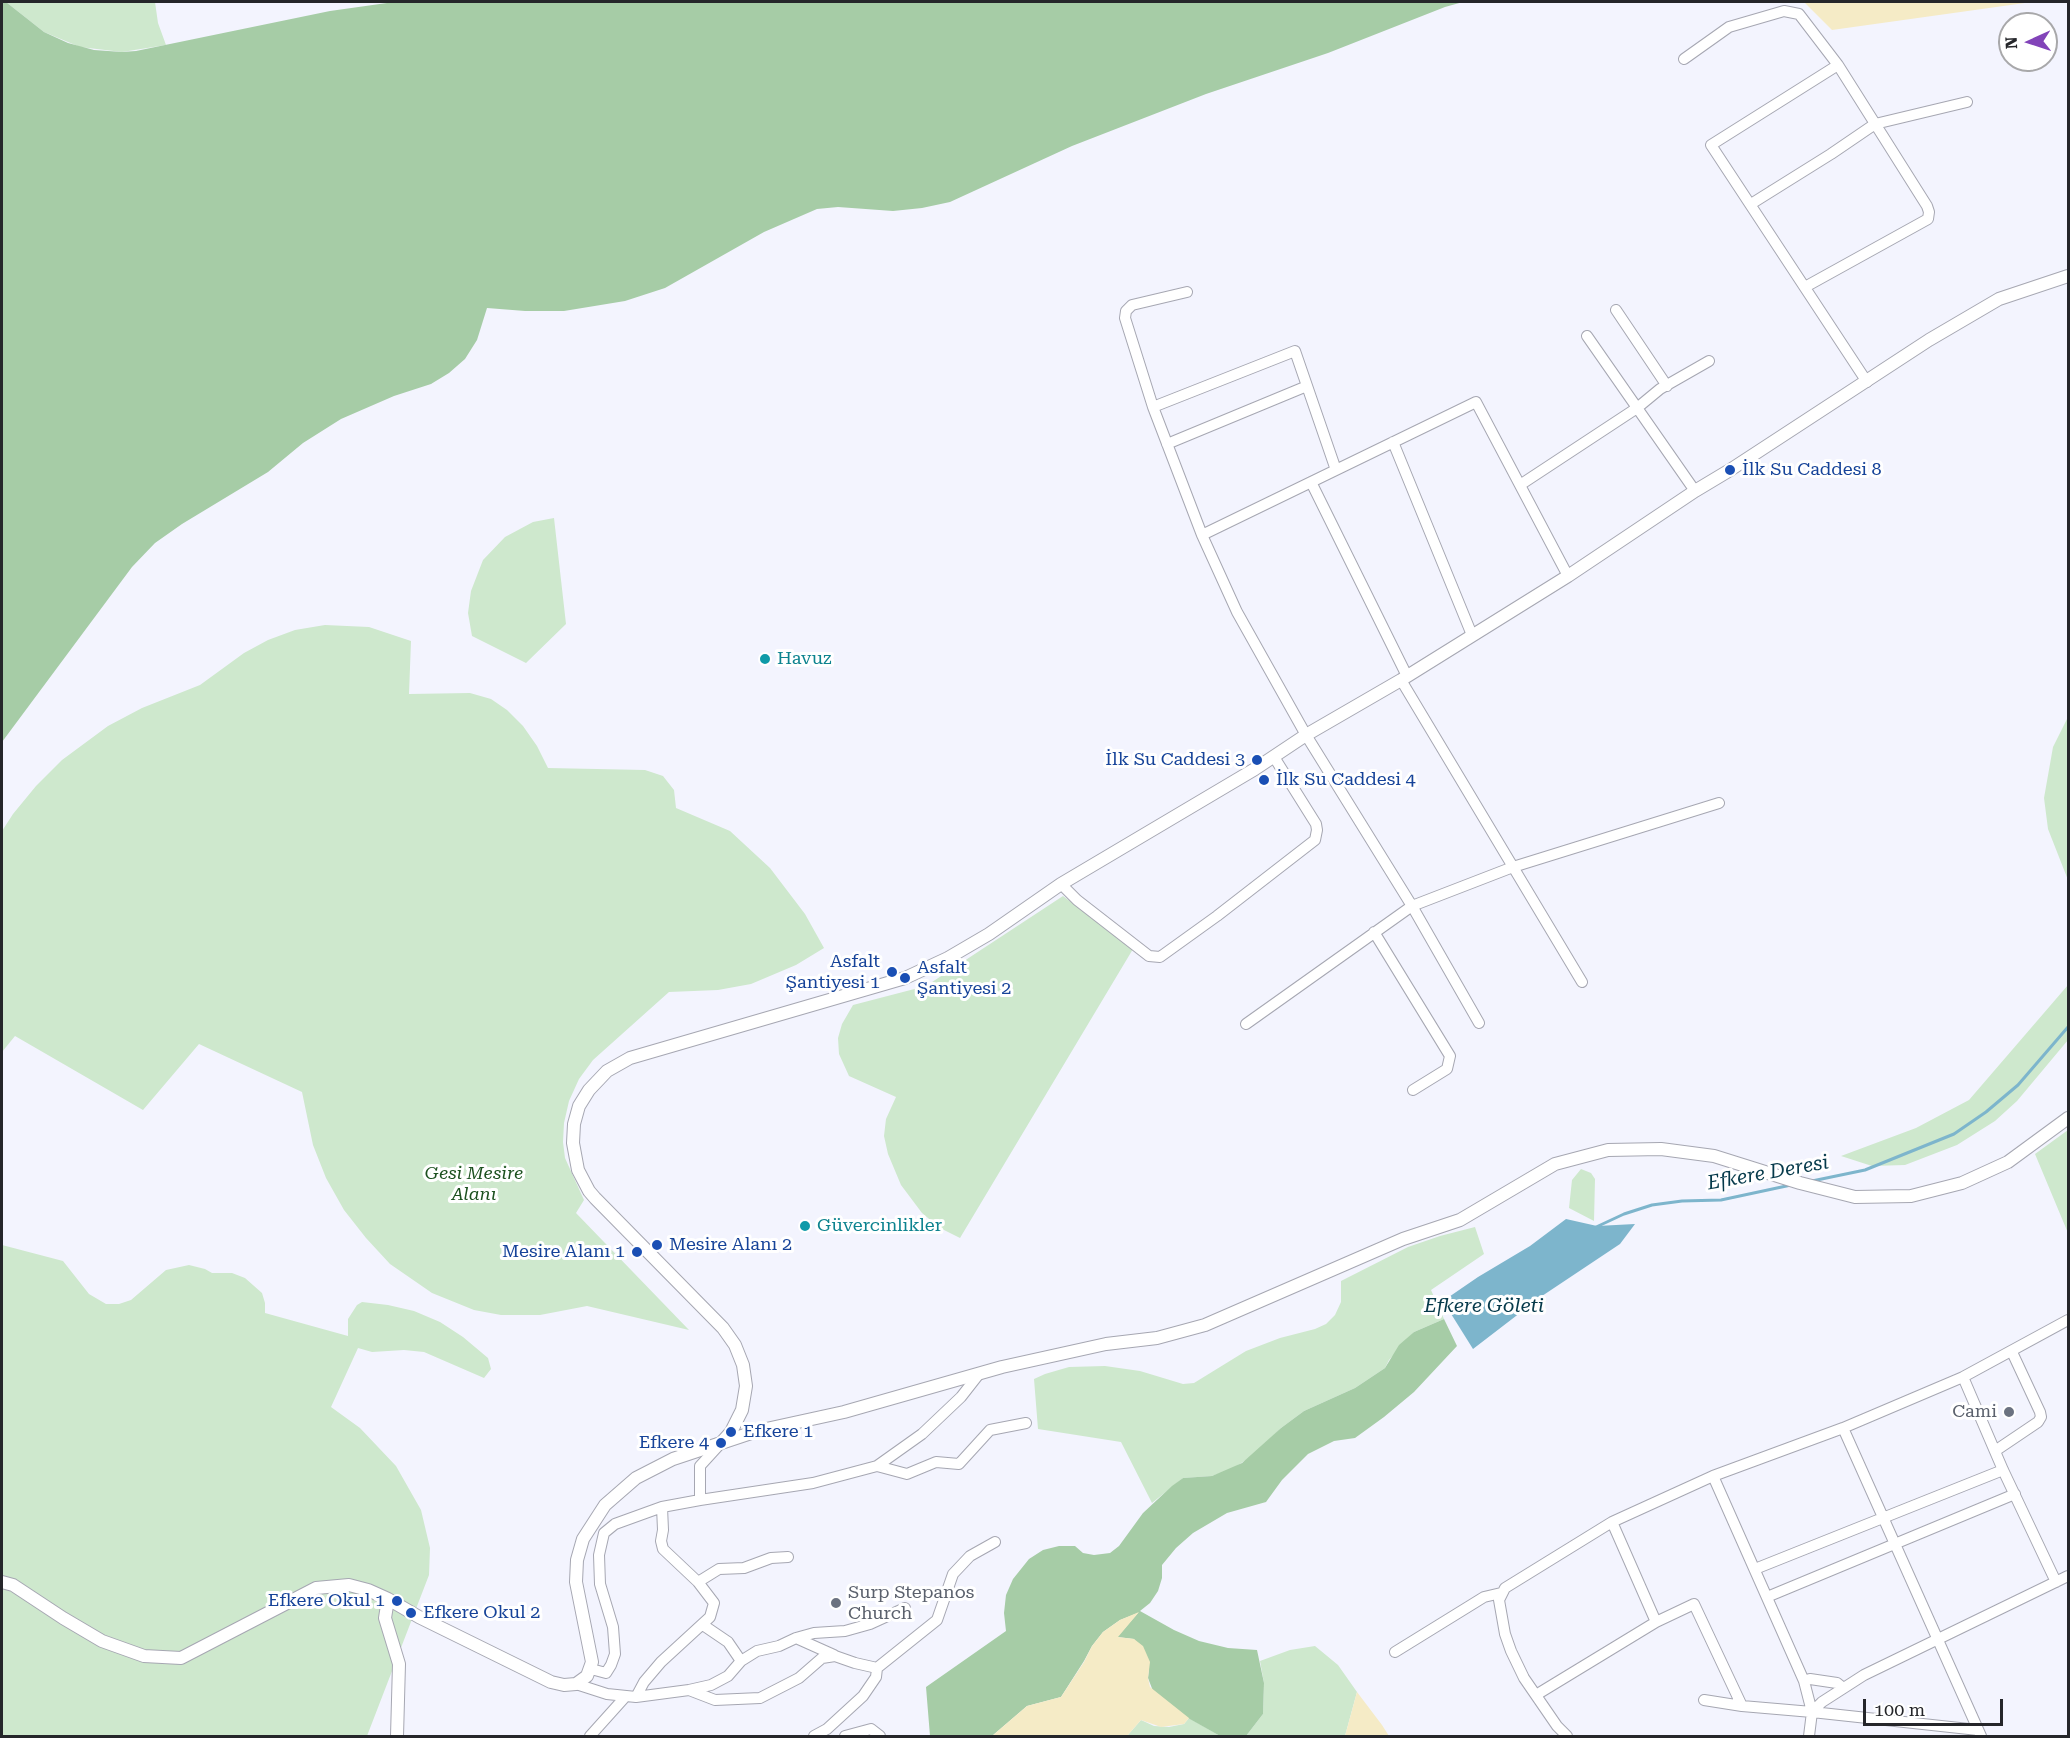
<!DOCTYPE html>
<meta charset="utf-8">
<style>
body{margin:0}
#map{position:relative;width:2070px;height:1738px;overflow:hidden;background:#f3f4fe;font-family:"Roboto Serif",serif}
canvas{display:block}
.frame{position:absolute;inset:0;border:3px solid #25262a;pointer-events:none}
.north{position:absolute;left:1998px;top:12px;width:60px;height:60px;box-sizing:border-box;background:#fff;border:2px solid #a8a8aa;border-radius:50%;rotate:267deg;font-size:16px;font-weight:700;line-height:24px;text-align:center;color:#25262a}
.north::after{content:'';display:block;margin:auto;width:21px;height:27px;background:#8244b9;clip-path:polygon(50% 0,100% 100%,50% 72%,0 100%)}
.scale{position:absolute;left:1863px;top:1699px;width:140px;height:27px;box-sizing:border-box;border:3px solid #25262a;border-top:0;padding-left:8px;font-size:18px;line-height:21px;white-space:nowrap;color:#25262a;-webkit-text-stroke:4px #fff;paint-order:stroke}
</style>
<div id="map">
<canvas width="2070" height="1738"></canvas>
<div class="frame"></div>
<div class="north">N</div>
<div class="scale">100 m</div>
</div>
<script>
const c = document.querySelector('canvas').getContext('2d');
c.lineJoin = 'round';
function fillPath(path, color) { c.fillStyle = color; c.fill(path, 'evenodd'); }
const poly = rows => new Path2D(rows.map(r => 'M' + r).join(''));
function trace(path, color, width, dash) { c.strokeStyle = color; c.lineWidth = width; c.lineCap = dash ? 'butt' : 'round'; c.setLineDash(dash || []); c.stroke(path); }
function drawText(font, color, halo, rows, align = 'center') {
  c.font = font + ' "Roboto Serif",serif'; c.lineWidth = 6; c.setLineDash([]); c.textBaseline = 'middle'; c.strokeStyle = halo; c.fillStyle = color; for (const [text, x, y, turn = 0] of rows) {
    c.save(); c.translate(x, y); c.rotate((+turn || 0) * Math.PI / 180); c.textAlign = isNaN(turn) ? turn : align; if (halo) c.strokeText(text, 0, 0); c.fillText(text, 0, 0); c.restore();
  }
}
fillPath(poly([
 [6,2,155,2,158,23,166,45,122,52,80,47,44,32],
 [554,518,566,624,526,663,472,636,468,613,471,591,483,560,505,537,533,522],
 [325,625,369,627,411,641,409,694,470,693,491,699,507,710,523,726,537,746,548,768,645,770,663,776,674,790,676,808,730,831,770,868,805,914,824,948,796,965,751,984,718,990,669,992,593,1060,579,1079,569,1101,564,1123,563,1142,565,1158,584,1200,576,1213,689,1330,587,1306,540,1315,501,1315,474,1310,432,1293,390,1264,366,1238,344,1210,326,1178,313,1145,302,1092,199,1044,143,1110,15,1036,2,1052,2,831,13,814,36,786,62,760,108,726,142,708,200,685,244,653,268,640,295,630],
 [2068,717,2068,716,2068,880,2048,829,2044,798,2053,747],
 [1063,896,1133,949,960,1238,940,1228,922,1213,901,1185,888,1154,884,1136,886,1119,896,1097,849,1076,839,1054,838,1038,842,1024,853,1005,926,986],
 [2068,985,2068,1040,2017,1101,1995,1121,1957,1145,1905,1165,1872,1166,1841,1156,1916,1128,1969,1100],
 [2068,1130,2068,1233,2035,1154],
 [1581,1169,1591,1173,1595,1179,1594,1221,1569,1208,1572,1180],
 [1475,1227,1484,1254,1431,1290,1444,1319,1414,1332,1389,1360,1385,1368,1355,1388,1304,1411,1281,1428,1252,1456,1232,1469,1212,1476,1183,1478,1152,1503,1121,1442,1038,1429,1034,1379,1045,1374,1069,1367,1105,1366,1140,1371,1183,1384,1194,1383,1246,1351,1280,1338,1315,1329,1326,1324,1335,1315,1341,1302,1341,1281,1408,1247,1440,1236],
 [2,1245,63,1261,89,1294,106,1304,119,1304,131,1300,166,1270,189,1265,205,1269,212,1273,232,1273,245,1278,262,1293,265,1303,265,1313,348,1336,348,1319,357,1305,362,1302,388,1305,414,1311,440,1322,463,1337,488,1358,491,1369,484,1378,424,1352,404,1350,372,1352,358,1348,331,1407,360,1428,396,1466,421,1510,430,1548,429,1575,367,1736,2,1736],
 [1315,1646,1338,1665,1357,1692,1345,1736,1246,1736,1263,1714,1264,1683,1260,1661,1290,1650],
 [1189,1718,1220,1736,1127,1736,1141,1720,1154,1726,1169,1727,1184,1724]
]), '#cee8cd');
fillPath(poly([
 [2,2,6,2,44,32,68,43,94,50,122,52,136,51,330,11,394,2,1463,2,1445,7,1328,53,1206,94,1072,146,950,202,922,208,893,211,838,207,817,209,764,232,665,288,625,301,564,311,525,311,487,308,477,340,465,359,449,373,431,384,394,396,341,419,303,443,268,472,182,524,155,543,132,567,2,742],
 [1444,1319,1457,1346,1414,1392,1384,1417,1355,1438,1334,1441,1308,1454,1282,1480,1266,1502,1227,1513,1193,1533,1176,1548,1162,1565,1162,1578,1158,1591,1150,1603,1140,1611,1174,1630,1199,1641,1228,1648,1257,1650,1264,1683,1263,1714,1246,1736,1220,1736,1181,1714,1153,1691,1148,1678,1149,1668,1134,1639,1117,1637,1138,1613,1120,1620,1103,1632,1092,1646,1084,1661,1061,1697,1027,1706,992,1736,930,1736,926,1687,1006,1631,1004,1613,1006,1595,1013,1579,1029,1559,1043,1550,1059,1546,1075,1546,1083,1553,1094,1555,1110,1553,1119,1546,1143,1513,1172,1486,1183,1478,1212,1476,1242,1463,1281,1428,1304,1411,1355,1388,1385,1368,1399,1345,1414,1332]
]), '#a6cca6');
fillPath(poly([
 [1804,2,2032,2,1832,30],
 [1139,1612,1118,1637,1134,1639,1143,1646,1150,1662,1148,1678,1150,1687,1189,1718,1184,1724,1161,1727,1141,1720,1127,1736,992,1736,1027,1706,1061,1697,1084,1662,1092,1646,1103,1632,1120,1620],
 [1357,1692,1382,1725,1389,1736,1345,1736]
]), '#f5ebc6');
fillPath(poly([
 [1566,1219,1597,1226,1635,1224,1620,1244,1542,1296,1473,1349,1443,1301,1478,1277,1530,1246]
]), '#7db5cc');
trace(poly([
 [1812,1181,1865,1170,1954,1134,1986,1112,2018,1085,2068,1027],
 [1594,1228,1624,1214,1652,1205,1682,1201,1721,1200,1791,1185]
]), '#7db5cc', 3);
const minor = poly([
 [1684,59,1729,27,1784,11,1799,14,1838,65,1927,206,1929,212,1928,219,1805,287],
 [1838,65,1711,145,1867,382],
 [1751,204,1831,154,1875,124,1967,102],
 [1187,292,1132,305,1126,311,1125,318,1153,407,1202,535,1237,612,1306,735,1412,906,1479,1023],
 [1616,310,1667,386],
 [1587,336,1695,491],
 [1153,407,1295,351,1336,470],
 [1393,442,1472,635],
 [1167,444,1307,386],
 [1311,482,1407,676],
 [1520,485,1637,408,1660,389,1709,361],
 [1202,535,1476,402,1568,576],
 [1401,680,1582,982],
 [1061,884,1077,900,1149,956,1160,957,1217,916,1315,840,1317,830,1316,824,1274,757],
 [1374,932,1450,1056,1447,1069,1413,1090],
 [1246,1024,1412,906,1513,867,1719,803],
 [1963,1377,2003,1470,2056,1582],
 [1843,1428,1981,1736],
 [1995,1451,2038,1422,2041,1417,2040,1412,2012,1352],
 [877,1466,907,1474,936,1462,959,1464,990,1430,1026,1423],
 [1713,1476,1804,1681,1812,1712,1809,1736],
 [700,1500,700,1466,721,1443],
 [1612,1522,1656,1622],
 [1755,1569,2003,1470],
 [698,1582,719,1569,744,1568,771,1558,788,1557],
 [1767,1597,2015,1494],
 [703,1625,728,1642,741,1661],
 [796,1638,834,1655],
 [1395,1652,1484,1597,1501,1593],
 [591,1669,606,1673,611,1665,615,1654,613,1627,600,1584,599,1555,604,1533,615,1524,662,1507,700,1500,813,1483,877,1466,922,1434,961,1397,979,1374],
 [1804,1681,1810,1679,1837,1683,1842,1687],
 [576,1684,607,1694,636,1697,689,1690,715,1700,760,1698,799,1678,822,1658,835,1656,855,1663,877,1668],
 [689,1690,711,1685,728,1676,741,1661,757,1651,779,1646,796,1638,814,1633,845,1631,870,1624,905,1608],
 [1536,1695,1656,1622,1694,1604,1742,1706],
 [636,1697,644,1682,661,1662,710,1617,714,1603,698,1582,663,1549,661,1541,663,1530,662,1507],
 [1704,1700,1742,1706,1812,1712,1822,1702,1864,1675,2068,1576],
 [1812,1712,1978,1730],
 [590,1736,626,1696],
 [814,1736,827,1729,863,1696,876,1677,877,1668,937,1620,953,1574,970,1556,995,1542],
 [845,1736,871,1729,880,1736],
 [1567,1736,1557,1726,1524,1678,1511,1651,1505,1634,1499,1600,1505,1588,1612,1522,1713,1476,1843,1428,1963,1377,2068,1320]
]);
const tertiary = poly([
 [722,1442,731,1432,742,1410,746,1386,743,1365,735,1345,723,1328,595,1198,589,1191,578,1170,573,1143,574,1124,579,1106,589,1090,607,1071,630,1058,905,978,948,958,989,934,1061,884,1255,769,1306,735,1401,680,1568,576,1695,491,1730,470,1929,340,1999,299,2068,276],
 [2,1582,13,1585,63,1618,102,1641,144,1656,181,1658,316,1588,349,1585,368,1590,388,1599,419,1617,551,1682,564,1685,576,1684,587,1676,592,1662,576,1582,577,1560,583,1539,605,1505,636,1478,673,1459,757,1431,844,1412,1002,1367,1106,1344,1157,1338,1205,1325,1403,1239,1460,1220,1555,1164,1608,1150,1661,1149,1714,1156,1800,1183,1855,1197,1911,1196,1962,1183,2008,1162,2068,1118],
 [388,1599,385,1618,399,1664,397,1736]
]);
trace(minor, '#a6a7b2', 12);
trace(tertiary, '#a6a7b2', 14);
trace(minor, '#fff', 10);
trace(tertiary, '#fff', 12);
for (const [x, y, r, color] of [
 [1730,470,6,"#1a4fb4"],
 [765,659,6,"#0f9aa8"],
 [1257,760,6,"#1a4fb4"],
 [1264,780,6,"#1a4fb4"],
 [892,972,6,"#1a4fb4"],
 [905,978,6,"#1a4fb4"],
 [805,1226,6,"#0f9aa8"],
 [657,1245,6,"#1a4fb4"],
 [637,1252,6,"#1a4fb4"],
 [2009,1412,6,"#6b7280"],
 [731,1432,6,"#1a4fb4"],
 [721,1443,6,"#1a4fb4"],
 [397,1601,6,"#1a4fb4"],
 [836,1603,6,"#6b7280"],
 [411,1613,6,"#1a4fb4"]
]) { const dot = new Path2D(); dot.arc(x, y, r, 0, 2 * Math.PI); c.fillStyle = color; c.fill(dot); trace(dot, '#fff', 2); }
drawText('18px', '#164399', '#fff', [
 ["İlk Su Caddesi 8",1742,470],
 ["İlk Su Caddesi 3",1245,760,"right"],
 ["İlk Su Caddesi 4",1276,780],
 ["Asfalt",880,962,"right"],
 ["Şantiyesi 1",880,983,"right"],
 ["Asfalt",917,968],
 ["Şantiyesi 2",917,989],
 ["Mesire Alanı 2",669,1245],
 ["Mesire Alanı 1",625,1252,"right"],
 ["Efkere 1",743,1432],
 ["Efkere 4",709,1443,"right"],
 ["Efkere Okul 1",385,1601,"right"],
 ["Efkere Okul 2",423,1613]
], 'left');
drawText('18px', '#0d838f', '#fff', [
 ["Havuz",777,659],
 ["Güvercinlikler",817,1226]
], 'left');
drawText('italic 18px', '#1c511f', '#fff', [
 ["Gesi Mesire",474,1174],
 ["Alanı",474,1195]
]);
drawText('18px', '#5b616d', '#fff', [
 ["Cami",1997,1412],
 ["Surp Stepanos",848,1593,"left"],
 ["Church",848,1614,"left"]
], 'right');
drawText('italic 20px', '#063a4b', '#fff', [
 ["Efkere Deresi",1768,1173,-10],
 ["Efkere Göleti",1484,1306]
]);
</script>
